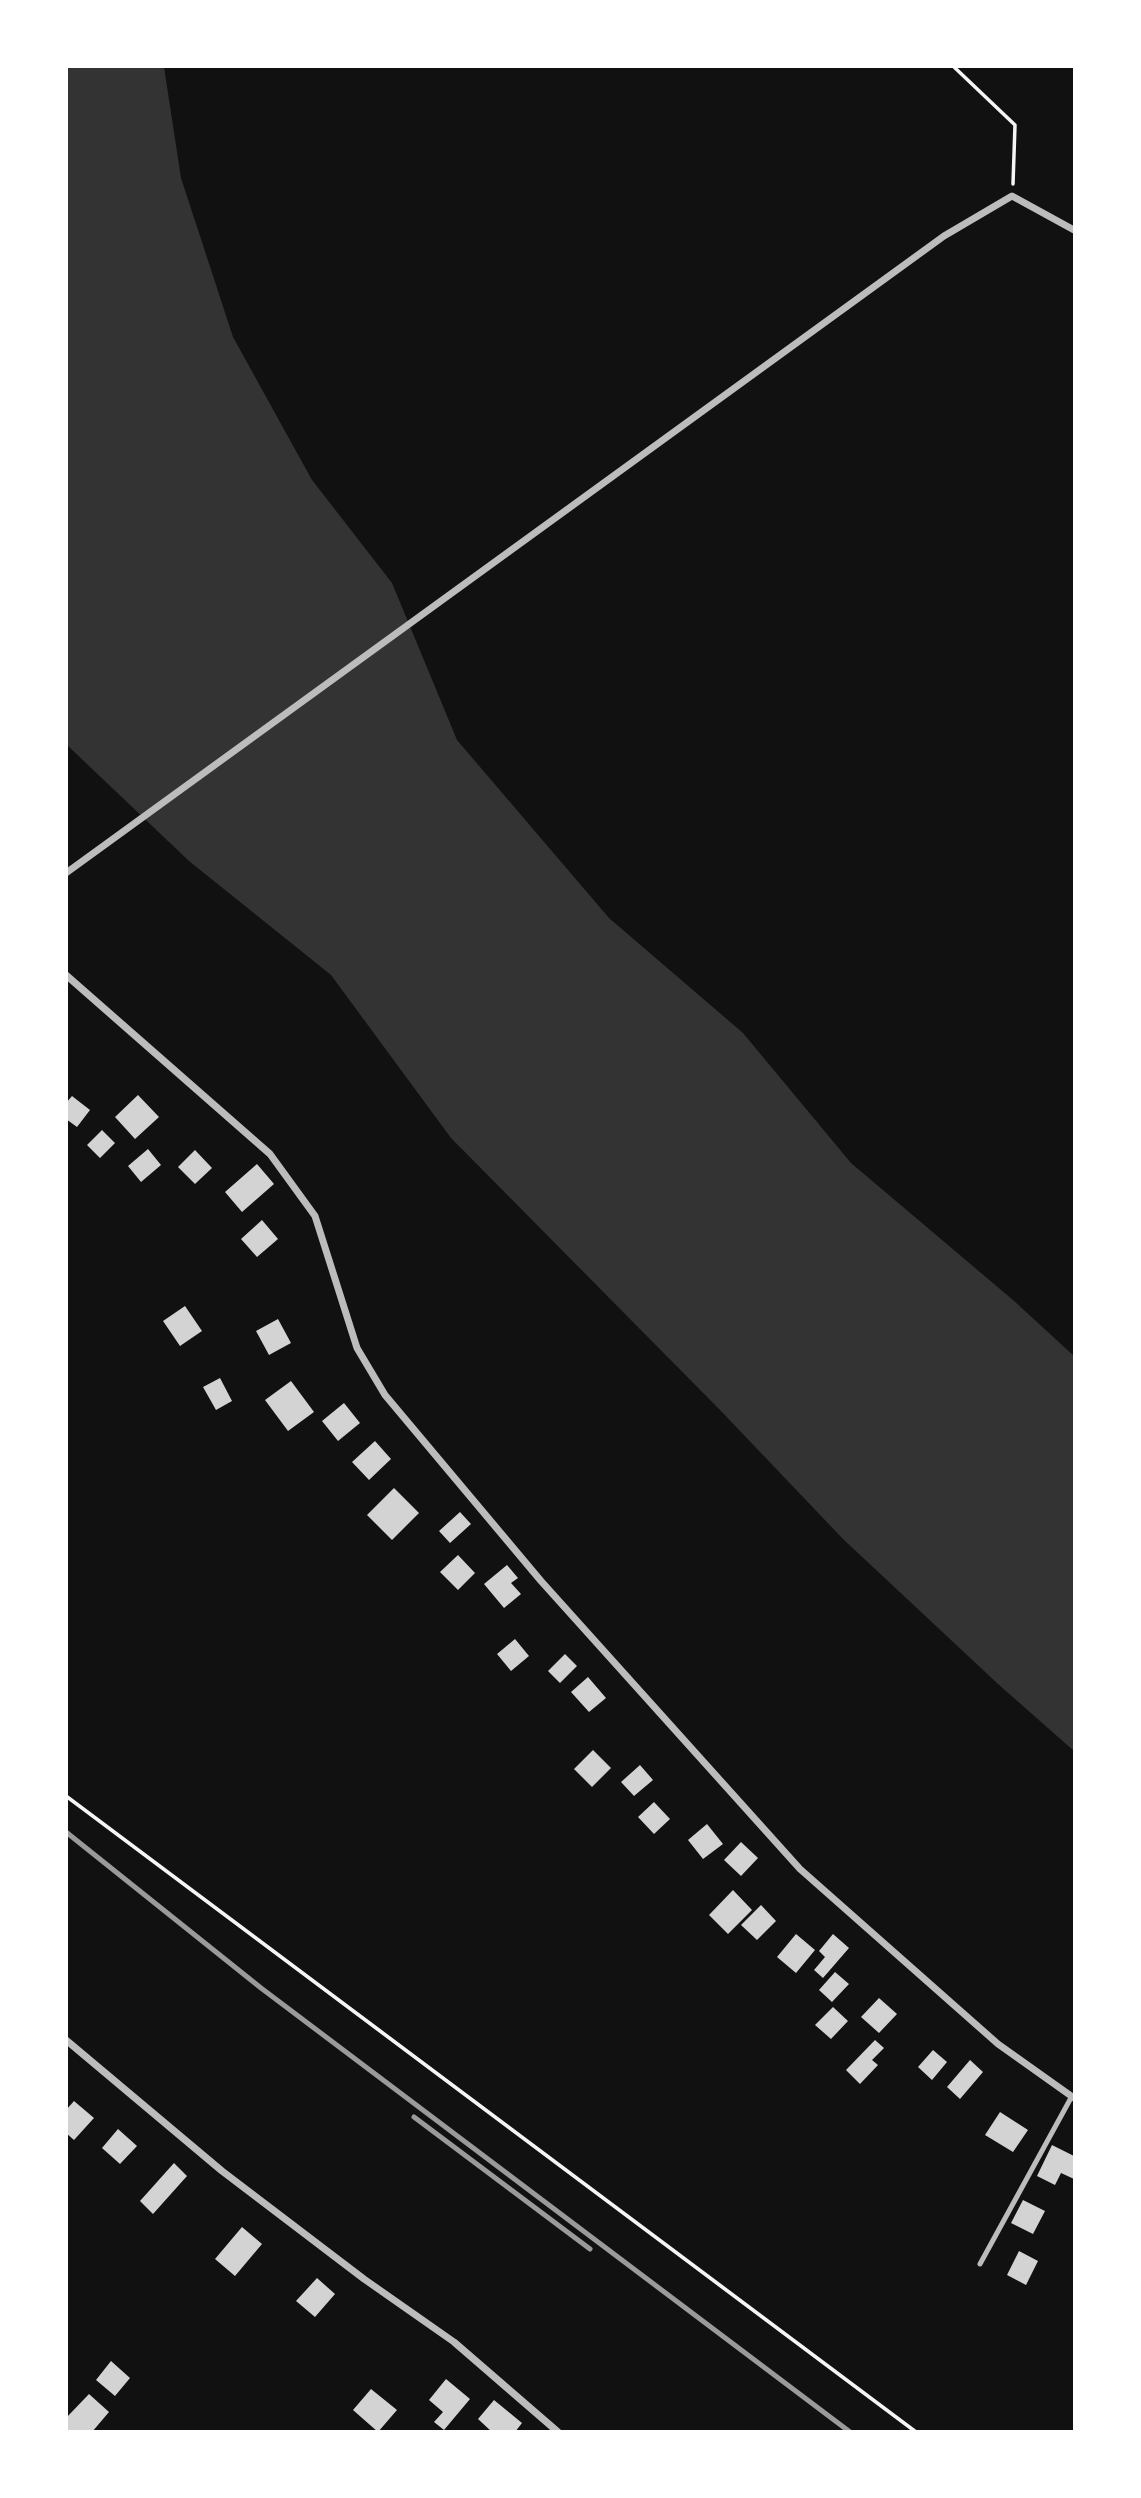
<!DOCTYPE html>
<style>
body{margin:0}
#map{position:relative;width:1141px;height:2498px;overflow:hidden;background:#111;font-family:Barlow,sans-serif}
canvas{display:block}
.frame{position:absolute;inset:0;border:68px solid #fff;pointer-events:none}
</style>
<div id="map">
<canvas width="1141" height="2498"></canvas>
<div class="frame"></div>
</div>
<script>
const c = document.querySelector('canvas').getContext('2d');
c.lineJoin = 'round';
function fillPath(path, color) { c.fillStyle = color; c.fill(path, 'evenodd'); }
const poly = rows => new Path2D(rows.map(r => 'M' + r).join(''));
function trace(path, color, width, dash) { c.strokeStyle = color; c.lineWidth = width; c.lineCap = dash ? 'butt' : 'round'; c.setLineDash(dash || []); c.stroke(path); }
fillPath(poly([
 [66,67,164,67,181,178,233,337,312,480,392,583,457,740,609,918,743,1033,851,1163,1013,1300,1074,1356,1074,1751,998,1684,843,1539,720,1410,451,1138,331,975,189,861,67,745]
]), '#333');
fillPath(poly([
 [138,1095,159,1117,135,1139,115,1117],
 [72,1096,90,1110,77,1127,66,1119,66,1103],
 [102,1130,115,1143,100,1158,87,1145],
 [148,1149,161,1165,141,1182,128,1166],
 [195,1150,212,1168,195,1184,178,1167],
 [257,1164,274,1184,242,1212,225,1192],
 [262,1220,278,1239,257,1257,241,1239],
 [185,1306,202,1331,180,1346,163,1321],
 [278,1319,291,1343,269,1355,256,1331],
 [220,1378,232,1401,216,1410,203,1387],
 [291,1381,314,1412,288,1431,265,1400],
 [344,1403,360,1423,338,1441,322,1421],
 [375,1441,391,1459,369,1480,352,1462],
 [394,1488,419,1513,392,1540,367,1515],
 [460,1512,471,1524,450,1543,439,1531],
 [458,1555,475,1573,458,1590,440,1572],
 [507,1565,518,1578,511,1583,521,1594,504,1608,484,1584],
 [515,1639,529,1656,511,1671,497,1654],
 [565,1654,577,1666,560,1683,548,1671],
 [588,1677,606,1698,589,1712,571,1692],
 [593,1750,611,1768,592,1787,574,1769],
 [640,1765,653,1780,634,1796,621,1782],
 [654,1802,670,1819,654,1834,638,1817],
 [707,1824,723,1844,703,1859,688,1840],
 [741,1842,758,1858,741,1876,724,1860],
 [733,1890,752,1910,728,1934,709,1915],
 [761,1905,776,1921,757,1940,741,1925],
 [796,1934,815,1950,796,1973,777,1957],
 [833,1934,849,1948,823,1978,814,1970,825,1957,819,1951],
 [835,1972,849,1984,832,2002,819,1990],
 [879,1998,897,2014,879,2033,861,2017],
 [833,2007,848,2021,831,2039,815,2025],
 [875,2040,884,2048,872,2060,878,2065,860,2084,846,2070],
 [933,2050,947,2062,932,2080,918,2067],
 [970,2060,983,2072,960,2099,947,2087],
 [74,2101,94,2118,74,2140,66,2133,66,2110],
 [1000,2112,1028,2130,1013,2152,985,2135],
 [118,2129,137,2146,120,2164,102,2148],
 [1052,2145,1074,2156,1074,2179,1061,2173,1055,2185,1037,2176],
 [174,2163,187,2176,153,2214,140,2201],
 [1023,2200,1045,2211,1033,2234,1011,2223],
 [242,2227,262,2244,235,2276,215,2259],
 [1019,2251,1038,2261,1026,2285,1007,2275],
 [317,2278,335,2294,315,2317,296,2301],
 [111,2361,130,2378,115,2396,96,2380],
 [446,2379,470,2399,444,2430,434,2422,443,2412,429,2400],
 [371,2389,397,2410,378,2432,353,2410],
 [89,2394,109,2412,92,2432,68,2432,66,2418],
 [494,2400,522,2423,515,2432,492,2432,478,2419]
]), '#d3d3d3');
trace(poly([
 [953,66,1015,125,1013,184],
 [66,1796,916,2432]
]), '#f5f5f5', 3.5);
trace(poly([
 [980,2264,1072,2096]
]), '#bcbcbc', 5);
trace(poly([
 [66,873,944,236,1012,196,1074,230],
 [66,975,270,1154,315,1216,357,1348,385,1395,541,1581,800,1869,998,2044,1074,2098],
 [66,2040,222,2171,364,2279,454,2342,558,2432]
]), '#bcbcbc', 7);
trace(poly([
 [66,1832,261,1988,850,2432],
 [414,2117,590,2249]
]), '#9a9a9a', 5);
</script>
